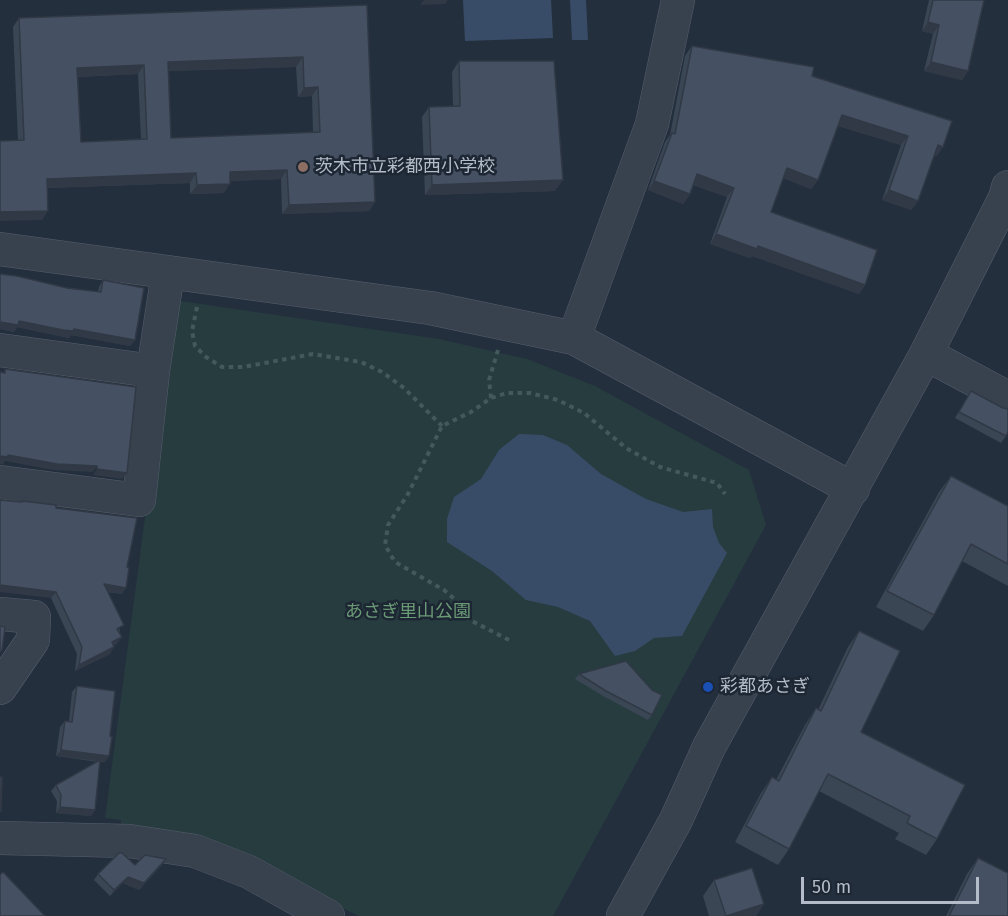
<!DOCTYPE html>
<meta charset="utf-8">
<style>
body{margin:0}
#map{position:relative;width:1008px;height:916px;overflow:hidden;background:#242f3e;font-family:"Fira Sans",sans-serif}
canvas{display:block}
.scale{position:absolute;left:801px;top:877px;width:178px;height:27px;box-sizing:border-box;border:3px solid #b4bcc9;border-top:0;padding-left:8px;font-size:18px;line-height:21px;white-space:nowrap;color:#b4bcc9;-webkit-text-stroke:4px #1d2633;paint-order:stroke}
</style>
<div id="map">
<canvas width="1008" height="916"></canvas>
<div class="scale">50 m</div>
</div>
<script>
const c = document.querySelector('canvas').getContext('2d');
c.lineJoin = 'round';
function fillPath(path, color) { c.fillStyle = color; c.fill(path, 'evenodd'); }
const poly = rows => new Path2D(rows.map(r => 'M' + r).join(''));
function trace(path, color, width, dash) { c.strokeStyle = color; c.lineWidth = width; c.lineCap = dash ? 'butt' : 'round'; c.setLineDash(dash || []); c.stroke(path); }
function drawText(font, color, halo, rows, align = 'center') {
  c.font = font + ' "Fira Sans","Noto Sans JP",sans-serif'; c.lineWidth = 5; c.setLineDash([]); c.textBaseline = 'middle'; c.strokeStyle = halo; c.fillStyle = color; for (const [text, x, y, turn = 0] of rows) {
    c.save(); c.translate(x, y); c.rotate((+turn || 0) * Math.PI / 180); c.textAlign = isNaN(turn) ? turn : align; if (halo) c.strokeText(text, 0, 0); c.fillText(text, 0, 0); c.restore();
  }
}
fillPath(poly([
 [174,300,439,339,527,359,595,386,749,470,766,525,553,916,359,916,311,893,121,826,121,820,105,818]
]), '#263c3f');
fillPath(poly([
 [463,0,551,0,553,38,465,41],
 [570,0,586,0,588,40,572,40],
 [519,434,543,435,567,445,601,474,646,499,683,512,712,509,713,527,719,543,727,553,682,636,654,638,635,651,615,656,590,621,558,607,526,600,492,571,447,542,447,519,454,497,481,479,499,450]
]), '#394c67');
const minor = poly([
 [0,249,430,308,574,338,853,489],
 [574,338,652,124,678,0],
 [0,350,153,371],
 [926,354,1008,398],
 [0,482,139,500,153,371,168,273],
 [0,614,34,617,33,640,0,688],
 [0,838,129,841,195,851,249,872,328,916],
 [623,916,676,820,709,747,926,354,1005,198,1008,187]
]);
trace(minor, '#565f6c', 34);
trace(poly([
 [197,307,192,331,195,346,206,357,222,367,243,367,313,354,361,362,382,372,404,388,442,426],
 [491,398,489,380,498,350],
 [509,640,466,618,459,603,444,590,395,562,385,545,388,525,408,494,442,426,471,412,491,398,507,393,530,393,558,400,584,413,626,448,660,467,717,483,725,494]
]), '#44595c', 4, [4.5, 4.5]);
trace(minor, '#38414e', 33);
fillPath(poly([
 [929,0,984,0,968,71,962,80,924,71,933,34,922,31],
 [367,5,375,202,369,211,282,214,281,179,230,181,224,193,190,194,190,183,47,188,42,220,18,140,13,27,19,18],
 [296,67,298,97,312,96,313,132,171,138,169,71],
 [138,74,141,139,81,142,78,77],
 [692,46,812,76,937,156,934,156,918,201,911,210,882,200,901,145,838,126,818,180,811,189,783,178,771,212,865,285,859,294,752,256,750,258,710,244,727,197,693,185,690,194,683,204,648,190,665,142,670,135,685,56],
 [459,61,555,191,425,195,422,117,429,107,453,106,452,72],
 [0,274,67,288,98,292,99,287,103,280,135,340,130,346,71,335,69,338,59,336,17,327,14,332,0,329],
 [971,391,1006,436,1001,443,955,418],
 [951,476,1008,506,1008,586,962,561,934,615,923,631,876,607,939,492],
 [22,501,56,508,122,594,108,592,120,631,119,632,117,644,114,645,110,654,75,671,77,654,51,598,21,502],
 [859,631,861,732,937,839,926,855,895,839,899,833,819,791,789,849,778,865,735,842,761,793,772,777,776,780,805,725,816,708,818,710,848,647],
 [579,674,652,715,648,720,603,696,575,679],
 [77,686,110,736,109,756,105,762,100,762,95,810,91,816,56,813,57,801,51,791,56,785,98,762,56,756,60,727,65,721,69,721,72,692],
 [978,858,1008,916,946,916,967,874],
 [166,859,162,865,139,890,123,883,110,896,94,880,98,874],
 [714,880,764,904,756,916,709,916,703,896]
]), '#3b4654');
fillPath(poly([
 [424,0,448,0,445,4,420,5],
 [928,22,939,25,933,34,922,31],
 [303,57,296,67,162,71,168,62],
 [931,62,968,71,962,80,924,71],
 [144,65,138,74,71,77,77,68],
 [318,87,312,96,298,97,304,88],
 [842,115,908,136,901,145,835,125],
 [938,145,943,147,937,156,931,155],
 [787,168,818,180,811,189,780,177],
 [287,170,281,179,224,181,230,172],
 [196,173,190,183,41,188,47,179],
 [697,174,734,188,727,197,691,184],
 [563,180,555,191,425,195,432,185],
 [654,181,690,194,683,204,648,190],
 [230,184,224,193,190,194,197,185],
 [889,190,918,201,911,210,882,200],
 [375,202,369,211,282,214,289,205],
 [48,211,42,220,0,221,0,212],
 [716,234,758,246,865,285,859,294,752,256,750,258,710,244],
 [19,321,74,329,135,340,130,346,71,335,69,338,59,336,17,327,14,332,0,329,0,322],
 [8,455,97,466,93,472,53,470,5,461,3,464,0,464,0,456],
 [97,469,127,473,122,479,93,475],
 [104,584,126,588,122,594,100,590],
 [0,585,56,592,51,598,0,592],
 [122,637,117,644,108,648,112,642],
 [114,647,110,654,75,671,79,665],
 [61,750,109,756,105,762,56,756],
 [60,807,95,810,91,816,56,813],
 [166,859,162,865,139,890,123,883,110,896,114,890,128,877],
 [764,904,756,916,726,916]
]), '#303945');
const building = poly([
 [933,0,984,0,968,71,931,62,939,25,928,22,933,0],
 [367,5,375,202,289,205,287,170,230,172,230,184,197,185,196,173,47,179,48,211,0,212,0,141,24,140,19,18,367,5],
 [303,57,304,88,318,87,320,132,171,138,168,62,303,57],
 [144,65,147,139,81,142,77,68,144,65],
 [692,46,814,67,812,76,952,121,943,147,938,145,918,201,889,190,908,136,842,115,818,180,787,168,771,212,877,250,865,285,758,246,757,249,716,234,734,188,697,174,690,194,654,181,672,133,675,134,692,46],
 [459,61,554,61,563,180,432,185,429,107,460,106,459,61],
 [0,274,17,276,67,288,101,292,103,280,144,288,135,340,74,329,73,331,63,330,19,321,18,325,0,322,0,274],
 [5,369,136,387,127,473,97,469,97,466,57,464,8,455,8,457,0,456,0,372,5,373,5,369],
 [971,391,1003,408,1008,409,1008,432,1006,436,959,412,971,391],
 [951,476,1008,506,1008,564,971,544,934,615,887,591,951,476],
 [0,500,22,502,22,501,56,505,56,508,137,518,127,567,129,568,126,588,104,584,124,625,117,629,122,637,112,642,114,647,79,665,82,647,56,592,0,585,0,500],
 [0,626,5,627,2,650,0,652,0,626],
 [859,631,900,651,861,732,965,785,937,839,907,823,910,816,828,774,789,849,746,826,772,777,779,781,816,708,821,711,859,631],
 [626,661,652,690,662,695,652,715,606,691,579,674,626,661],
 [77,686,115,691,110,736,112,737,109,756,61,750,65,721,72,722,77,686],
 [100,760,95,810,60,807,61,795,56,785,100,760],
 [0,777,2,777,1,811,0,811,0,777],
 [119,853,122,853,135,865,145,855,166,859,144,883,128,877,114,890,98,874,119,853],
 [978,858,1008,873,1008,916,949,916,978,858],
 [752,868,764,904,726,916,714,880,752,868],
 [3,872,45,916,0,916,0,875,3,872]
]);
fillPath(building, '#455162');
trace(building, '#303945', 1.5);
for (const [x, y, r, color] of [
 [303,167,6,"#8d6e63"],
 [708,687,6,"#1a4fb4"]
]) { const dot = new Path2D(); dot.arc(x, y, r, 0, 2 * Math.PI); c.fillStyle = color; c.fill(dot); trace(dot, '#1d2633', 2); }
drawText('18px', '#b4bcc9', '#1d2633', [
 ["茨木市立彩都西小学校",315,167],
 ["彩都あさぎ",720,687]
], 'left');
drawText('18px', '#6b9a76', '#1d2633', [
 ["あさぎ里山公園",408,612]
]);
</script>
